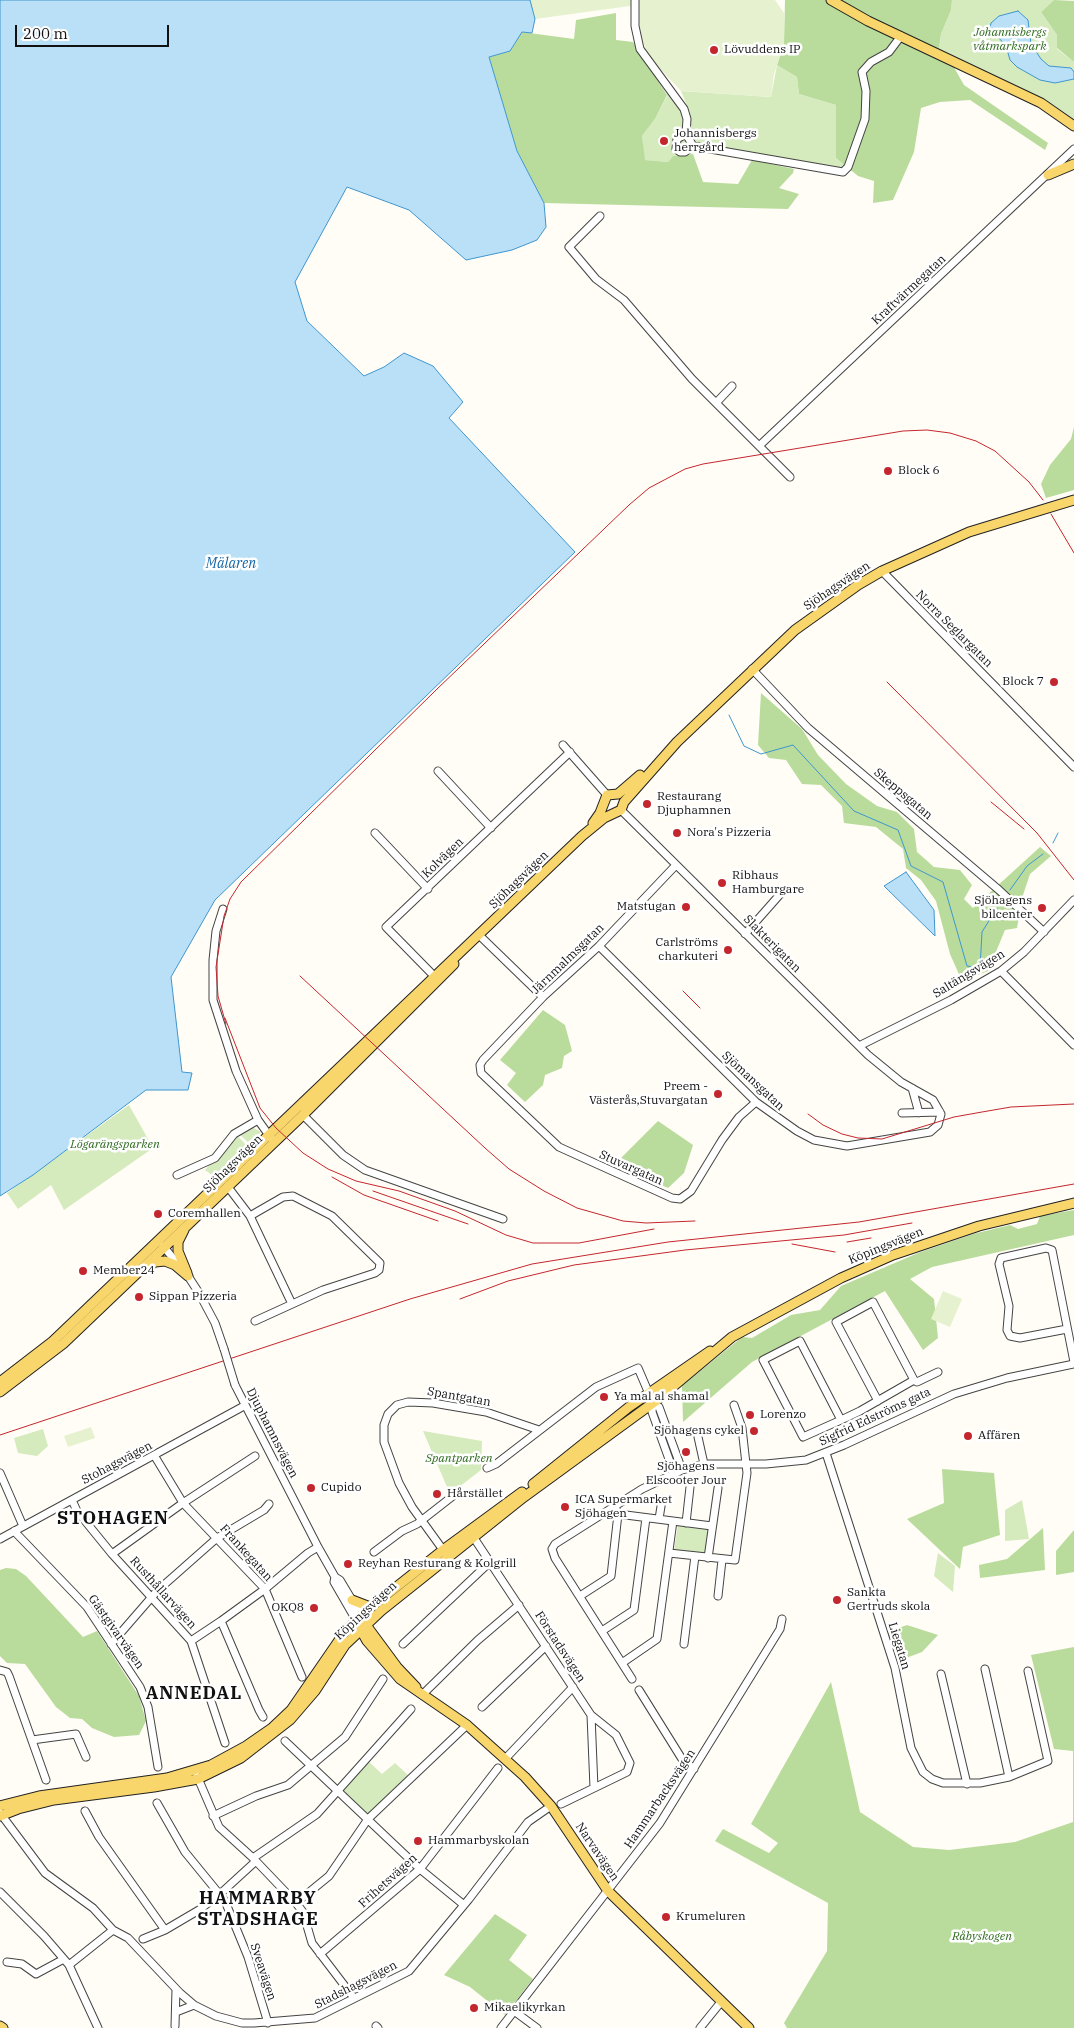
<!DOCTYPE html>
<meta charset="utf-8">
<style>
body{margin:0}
#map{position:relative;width:1074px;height:2028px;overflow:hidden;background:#fffdf5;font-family:"IBM Plex Serif",serif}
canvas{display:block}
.scale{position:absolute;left:15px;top:25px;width:154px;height:22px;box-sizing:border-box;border:2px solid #111;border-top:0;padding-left:6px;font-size:15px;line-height:18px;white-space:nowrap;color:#111;-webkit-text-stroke:4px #fff;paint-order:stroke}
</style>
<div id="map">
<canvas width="1074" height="2028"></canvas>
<div class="scale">200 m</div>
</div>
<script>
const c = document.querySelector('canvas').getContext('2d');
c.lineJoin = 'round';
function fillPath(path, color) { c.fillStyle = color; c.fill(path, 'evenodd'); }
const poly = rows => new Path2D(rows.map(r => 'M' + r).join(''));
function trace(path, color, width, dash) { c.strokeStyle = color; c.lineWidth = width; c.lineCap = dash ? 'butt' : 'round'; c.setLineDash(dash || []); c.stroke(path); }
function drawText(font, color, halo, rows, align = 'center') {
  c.font = font + ' "IBM Plex Serif",serif'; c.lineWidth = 5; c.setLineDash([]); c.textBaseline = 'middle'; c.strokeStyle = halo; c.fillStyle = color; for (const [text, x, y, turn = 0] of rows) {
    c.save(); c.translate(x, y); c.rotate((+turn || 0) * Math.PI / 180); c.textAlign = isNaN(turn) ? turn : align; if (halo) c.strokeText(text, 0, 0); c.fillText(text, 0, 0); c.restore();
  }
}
fillPath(poly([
 [952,0,1054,0,1041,12,1057,35,1057,49,1074,62,1074,119,1045,99,947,55,939,48,941,34,951,10],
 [777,65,797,77,799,94,836,105,836,158,845,165,841,170,701,146,694,150,693,154,673,156,668,162,644,160,642,136,655,119,667,96,666,88,682,112,690,113,681,91,771,97],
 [129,1105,153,1148,64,1210,51,1185,18,1209,7,1193],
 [252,1127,261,1132,249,1143,240,1135],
 [235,1133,247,1146,216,1178,205,1170],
 [43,1429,48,1446,37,1456,18,1453,14,1438],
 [423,1431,482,1441,481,1470,450,1494],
 [1022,1500,1029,1539,1005,1541,1005,1510],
 [678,1525,709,1529,705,1554,674,1550],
 [938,1553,955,1566,953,1592,934,1576],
 [368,1761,382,1774,395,1763,409,1776,368,1815,340,1791]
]), '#d5ebbd');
fillPath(poly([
 [785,0,952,0,951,10,941,34,939,48,947,55,964,85,1048,143,1045,150,970,100,940,102,921,108,914,152,893,200,873,203,874,181,858,176,836,158,836,105,799,94,797,77,777,65,784,44],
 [1054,0,1074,1,1074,62,1057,48,1057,35,1041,12],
 [616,13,616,40,633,42,667,95,655,119,642,136,645,160,668,162,673,156,693,154,703,182,738,184,752,160,794,169,793,173,779,188,799,194,788,209,544,203,517,151,489,57,510,51,522,32,574,39,576,20],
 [1074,427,1074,490,1046,498,1041,484,1050,465,1071,439],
 [761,693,802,729,818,755,846,784,877,806,897,812,914,829,917,852,934,867,960,870,972,885,964,899,973,908,1040,847,1051,856,1030,874,1023,895,1017,928,1005,930,988,971,962,981,950,954,936,901,921,880,906,868,903,849,876,827,844,823,842,806,821,785,802,784,786,760,769,758,758,745],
 [543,1010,565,1025,572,1051,564,1056,562,1068,545,1075,543,1085,525,1102,507,1085,516,1073,500,1060],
 [658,1121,693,1145,684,1173,668,1188,614,1165],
 [1074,1210,1074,1235,932,1267,910,1279,934,1299,938,1338,923,1350,885,1291,752,1362,683,1422,682,1386,742,1337,752,1338,791,1315,820,1310,841,1286,918,1253,973,1234,1010,1225,1018,1229,1037,1224,1040,1216],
 [942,1469,994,1473,1000,1535,963,1547,960,1569,907,1519,944,1503],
 [1043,1528,1045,1570,980,1578,979,1565,1007,1559],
 [1074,1530,1074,1572,1056,1575,1056,1551],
 [6,1568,16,1569,26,1576,83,1637,97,1631,139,1696,146,1721,139,1735,114,1737,92,1728,82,1719,70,1718,56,1707,25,1664,7,1663,0,1656,0,1570],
 [907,1625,938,1635,922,1652,898,1661,887,1632],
 [1074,1647,1074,2028,787,2028,784,2023,827,1951,828,1903,715,1841,723,1829,769,1853,778,1843,751,1824,831,1682,860,1812,913,1847,949,1850,1015,1842,1073,1822,1073,1751,1054,1749,1031,1655],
 [495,1914,527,1935,509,1960,533,1979,505,2015,470,1987,444,1975]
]), '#b9dc9c');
fillPath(poly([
 [530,0,775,0,784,13,784,44,774,74,771,97,681,91,648,56,630,6,535,19],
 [943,1291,962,1299,950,1327,931,1319],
 [91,1427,95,1438,68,1447,64,1436]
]), '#e6f2cf');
const water = poly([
 [0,0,530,0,535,19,532,33,522,32,510,51,489,57,517,151,544,203,546,227,537,240,512,250,466,260,409,210,347,187,295,282,307,321,364,376,384,367,404,353,433,366,463,402,449,418,575,552,215,900,171,977,182,1072,192,1073,188,1090,146,1090,33,1175,0,1196,0,0],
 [1018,11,1028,20,1031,44,1041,59,1049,66,1071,68,1074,72,1074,79,1055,83,1040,80,1017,67,1010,60,1006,46,990,28,991,23,999,16,1018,11],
 [906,872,934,910,935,936,884,886,906,872]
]);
fillPath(water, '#b9e0f7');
trace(water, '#3f96cf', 1);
trace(poly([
 [729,715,744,746,761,754,793,745,854,811,898,830,911,866,943,882,967,966,980,968,982,932,997,908],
 [1053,843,1058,833],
 [1010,890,1027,866,1043,854]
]), '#3f96cf', 1);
const minor = poly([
 [635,0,635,26,640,49,684,109,687,119,686,134,693,146],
 [686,134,677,139,676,149,680,152,685,152,693,146],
 [693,146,843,172,848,167,865,119,866,91,862,72,871,62,889,52,901,36],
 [600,216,569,247,596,279,624,300,692,379,790,477],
 [716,403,732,386],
 [759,446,1074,149],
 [882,571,1074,767],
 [752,669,808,728,999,890,1044,932],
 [563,745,607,795],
 [438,771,491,828],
 [375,833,428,889],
 [676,865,599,946,543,997,483,1060,480,1065,481,1073,559,1147,672,1198,680,1199,691,1191,722,1140,739,1117,756,1102],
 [223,909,216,931,213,960,213,1000,236,1071,258,1120,271,1138],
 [745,934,783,891],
 [479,935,543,997],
 [599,946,756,1102,797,1131,814,1140,847,1146,930,1132,938,1125,941,1114,933,1100,901,1082,868,1055,621,810],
 [1001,971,1074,1045],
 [437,979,386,927,570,752],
 [859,1046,951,1000,1001,971,1024,952,1074,900],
 [912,1088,919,1113],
 [902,1113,940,1112],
 [303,1115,343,1155,365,1170,503,1219],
 [177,1175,215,1158,234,1134,258,1120],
 [228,1187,250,1216,292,1304],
 [250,1216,283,1197,293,1196,332,1216,380,1263,379,1270,375,1273,323,1290,255,1321],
 [163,1246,188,1276,199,1293,215,1323,224,1349],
 [1067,1329,1020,1338,1010,1336,1007,1330,1009,1306,999,1264,1001,1258,1046,1248,1052,1250,1074,1362],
 [914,1380,917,1382,938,1372],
 [235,1385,318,1547,335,1577,340,1580,361,1615],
 [878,1401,836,1322,873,1302,914,1380],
 [653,1403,659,1407,682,1470],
 [841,1420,800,1341,763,1360,803,1437,841,1420,860,1411,914,1380],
 [698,1437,704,1464],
 [826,1453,895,1668,911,1748,923,1772,932,1779,943,1783,980,1783,1009,1777,1048,1761,1028,1671],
 [154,1455,183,1503,265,1589,302,1677],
 [487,1468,496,1464,596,1387,638,1368,653,1403,652,1412,674,1473],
 [0,1473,23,1526],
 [72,1500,77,1511,112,1554,191,1641,225,1743],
 [615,1506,618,1514,712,1526],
 [659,1519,662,1500],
 [686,1523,690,1487],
 [14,1531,87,1607,140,1687,148,1707,158,1767],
 [472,1535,591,1715,594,1788],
 [0,1539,244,1406],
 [374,1552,402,1531,417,1524,458,1492],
 [669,1553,735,1560,747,1473,742,1428,734,1405],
 [112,1554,183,1503,255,1456],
 [446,1554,412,1507,399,1483,384,1442,384,1425,388,1414,397,1405,408,1402,433,1403,486,1412,539,1430],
 [708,1558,718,1488],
 [335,1577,334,1582,356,1620],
 [580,1596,611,1576,618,1514],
 [718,1596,722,1560],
 [221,1621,259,1710,263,1717],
 [602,1631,634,1610,646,1518],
 [191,1641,221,1621,265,1589,308,1553,318,1547],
 [111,1644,157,1591,217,1538,264,1510,269,1504],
 [403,1644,490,1562],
 [684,1644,695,1556],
 [622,1663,657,1639,673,1521],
 [985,1669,1009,1777],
 [0,1670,7,1672,9,1676,46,1780],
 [941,1674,967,1784],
 [632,1679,555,1558,552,1549,555,1544,642,1489,682,1470,704,1464,766,1464,806,1460,844,1445,954,1394,1007,1378,1074,1364],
 [639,1690,682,1759,694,1769],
 [422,1695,478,1640,519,1605],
 [482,1707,546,1646],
 [32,1740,76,1734,86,1757],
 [285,1741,420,1869,464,1905],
 [506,1758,573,1687],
 [197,1776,219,1827,253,1858,296,1903,303,1912,312,1943,354,1998],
 [157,1803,185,1852,225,1901,248,1957,268,2023],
 [561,1804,627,1772,630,1763,616,1735,591,1715],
 [85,1811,99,1837,165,1930],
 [0,1813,45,1873,93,1908,113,1930,128,1938,180,1993,194,2005,216,2016,242,2023,254,2023,315,2018,409,1971,469,1899,528,1822,551,1806],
 [213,1816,256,1796,288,1785,345,1737,383,1679],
 [253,1858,317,1814,411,1709],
 [0,1892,44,1936,69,1965,98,2028],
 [296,1903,329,1876,368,1819,467,1725],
 [143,1939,165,1930,199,1910,220,1894,256,1861],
 [320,1954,420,1869,498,1768],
 [7,1962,22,1964,36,1974,62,1960],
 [69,1965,113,1930],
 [514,2011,537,2028],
 [176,2012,194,2005],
 [175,2026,176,1989],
 [376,2026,378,2028],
 [501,2028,660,1823,780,1629,782,1619],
 [700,2028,721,2002]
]);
const major = poly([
 [831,0,868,21,1041,103,1074,126],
 [1048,175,1074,164],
 [593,823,600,813,607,795,618,794,640,775],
 [184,1230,178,1242,178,1251,187,1273],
 [147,1267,155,1262,165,1261,175,1265,188,1276],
 [0,1382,53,1341,582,836,604,818,621,810,624,802,677,742,795,630,858,585,882,571,969,532,1074,500],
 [0,1392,63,1344,303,1115,454,964],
 [533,1484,629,1407,710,1351],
 [352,1600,370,1607],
 [363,1621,397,1667,416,1687],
 [358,1625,367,1641,400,1679,467,1725,525,1777,551,1806,608,1891,749,2028],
 [0,1806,39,1796,167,1778,211,1765,246,1746,272,1728,291,1710,344,1633,361,1615,443,1550,522,1492],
 [0,1816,18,1809,54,1800,154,1787,198,1779,241,1758,290,1720,315,1691,345,1645,381,1611,524,1497,657,1400,732,1337,841,1278,893,1255,979,1226,1074,1203],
 [0,2026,3,2028]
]);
trace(minor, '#444', 9);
trace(major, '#222', 11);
trace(minor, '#fff', 7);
trace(major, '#f9d66b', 9);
trace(poly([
 [1051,514,1074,553],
 [887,682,1037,833,1074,880],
 [991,802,1024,829],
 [300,976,485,1148,509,1169,544,1191,577,1208,623,1221,646,1223,695,1221],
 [683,991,700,1008],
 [225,1018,260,1108,276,1128,303,1153,328,1169,356,1181,399,1191,455,1211,506,1235,533,1243,579,1243,654,1229],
 [226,1024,218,996,216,967,224,916,230,899,241,882,436,690,629,505,649,488,685,469,703,464,903,431,927,430,950,433,976,441,995,451,1029,482,1043,500],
 [808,1114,823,1125,842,1134,858,1138,882,1139,954,1117,982,1112,1011,1107,1074,1104],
 [332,1177,364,1195,438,1221],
 [373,1191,468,1224],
 [847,1242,871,1238],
 [792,1244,835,1252],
 [460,1299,508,1281,574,1265,685,1250,844,1235,912,1223],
 [0,1435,410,1299,532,1264,668,1242,859,1222,1074,1184]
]), '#c4262e', 1);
const minorBridge = poly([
 [224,1349,235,1385]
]);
trace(minorBridge, '#444', 9, []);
trace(minorBridge, '#fff', 7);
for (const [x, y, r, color] of [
 [714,50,5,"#c4262e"],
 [664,141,5,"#c4262e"],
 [888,471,5,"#c4262e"],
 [1054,682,5,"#c4262e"],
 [647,804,5,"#c4262e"],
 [677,833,5,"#c4262e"],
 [722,883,5,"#c4262e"],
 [686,907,5,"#c4262e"],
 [1042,908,5,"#c4262e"],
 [728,950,5,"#c4262e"],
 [718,1094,5,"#c4262e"],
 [158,1214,5,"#c4262e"],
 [83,1271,5,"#c4262e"],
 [139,1297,5,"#c4262e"],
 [604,1397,5,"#c4262e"],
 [750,1415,5,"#c4262e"],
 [754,1431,5,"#c4262e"],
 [968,1436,5,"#c4262e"],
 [686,1452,5,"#c4262e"],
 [311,1488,5,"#c4262e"],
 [437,1494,5,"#c4262e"],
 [565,1507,5,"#c4262e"],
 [348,1564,5,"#c4262e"],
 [837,1600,5,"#c4262e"],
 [314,1608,5,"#c4262e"],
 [418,1841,5,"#c4262e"],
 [666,1917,5,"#c4262e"],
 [474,2008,5,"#c4262e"]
]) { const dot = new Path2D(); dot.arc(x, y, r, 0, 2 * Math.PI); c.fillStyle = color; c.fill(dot); trace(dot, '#fff', 2); }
drawText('italic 12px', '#2f6b1f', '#fff', [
 ["Johannisbergs",1010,33],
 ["våtmarkspark",1010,47],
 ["Lögarängsparken",115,1145],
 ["Spantparken",459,1459],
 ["Råbyskogen",982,1937]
]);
drawText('12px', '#111', '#fff', [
 ["Lövuddens IP",724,50],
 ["Johannisbergs",674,134],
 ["herrgård",674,148],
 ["Block 6",898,471],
 ["Block 7",1044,682,"right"],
 ["Restaurang",657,797],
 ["Djuphamnen",657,811],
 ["Nora's Pizzeria",687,833],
 ["Ribhaus",732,876],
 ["Hamburgare",732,890],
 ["Sjöhagens",1032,901,"right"],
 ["bilcenter",1032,915,"right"],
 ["Matstugan",676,907,"right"],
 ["Carlströms",718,943,"right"],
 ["charkuteri",718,957,"right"],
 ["Preem -",708,1087,"right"],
 ["Västerås,Stuvargatan",708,1101,"right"],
 ["Coremhallen",168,1214],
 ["Member24",93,1271],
 ["Sippan Pizzeria",149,1297],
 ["Ya mal al shamal",614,1397],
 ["Lorenzo",760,1415],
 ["Sjöhagens cykel",744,1431,"right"],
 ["Affären",978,1436],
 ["Sjöhagens",686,1467,"center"],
 ["Elscooter Jour",686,1481,"center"],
 ["Cupido",321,1488],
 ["Hårstället",447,1494],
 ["ICA Supermarket",575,1500],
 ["Sjöhagen",575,1514],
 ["Reyhan Resturang & Kolgrill",358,1564],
 ["Sankta",847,1593],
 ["Gertruds skola",847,1607],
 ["OKQ8",304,1608,"right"],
 ["Hammarbyskolan",428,1841],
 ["Krumeluren",676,1917],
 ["Mikaelikyrkan",484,2008]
], 'left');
drawText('12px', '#111', '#fff', [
 ["Kraftvärmegatan",909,290,-43],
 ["Sjöhagsvägen",837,586,-34],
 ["Norra Seglargatan",954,629,45],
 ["Skeppsgatan",903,794,40],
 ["Kolvägen",443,858,-44],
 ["Sjöhagsvägen",519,880,-44],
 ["Slakterigatan",772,944,45],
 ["Järnmalmsgatan",568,959,-44],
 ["Saltängsvägen",969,974,-31],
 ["Sjömansgatan",753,1081,43],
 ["Sjöhagsvägen",233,1164,-44],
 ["Stuvargatan",631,1168,24],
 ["Köpingsvägen",886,1246,-22],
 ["Spantgatan",459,1397,10],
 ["Sigfrid Edströms gata",875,1417,-25],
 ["Djuphamnsvägen",272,1433,63],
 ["Stohagsvägen",117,1463,-28],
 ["Frankegatan",246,1553,48],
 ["Rusthållarvägen",163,1593,48],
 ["Köpingsvägen",366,1611,-43],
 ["Gästgivarvägen",116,1632,55],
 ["Liegatan",899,1646,73],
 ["Förstadsvägen",560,1647,57],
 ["Hammarbacksvägen",660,1799,-56],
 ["Narvavägen",597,1852,56],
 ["Frihetsvägen",388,1881,-42],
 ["Sveavägen",263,1972,72],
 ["Stadshagsvägen",356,1985,-27]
]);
drawText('italic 14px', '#1768a6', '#fff', [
 ["Mälaren",231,564]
]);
c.letterSpacing = '1px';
drawText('bold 18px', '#111', '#fff', [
 ["STOHAGEN",113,1519],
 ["ANNEDAL",194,1694],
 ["HAMMARBY",258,1899],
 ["STADSHAGE",258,1920]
]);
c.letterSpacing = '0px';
</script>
